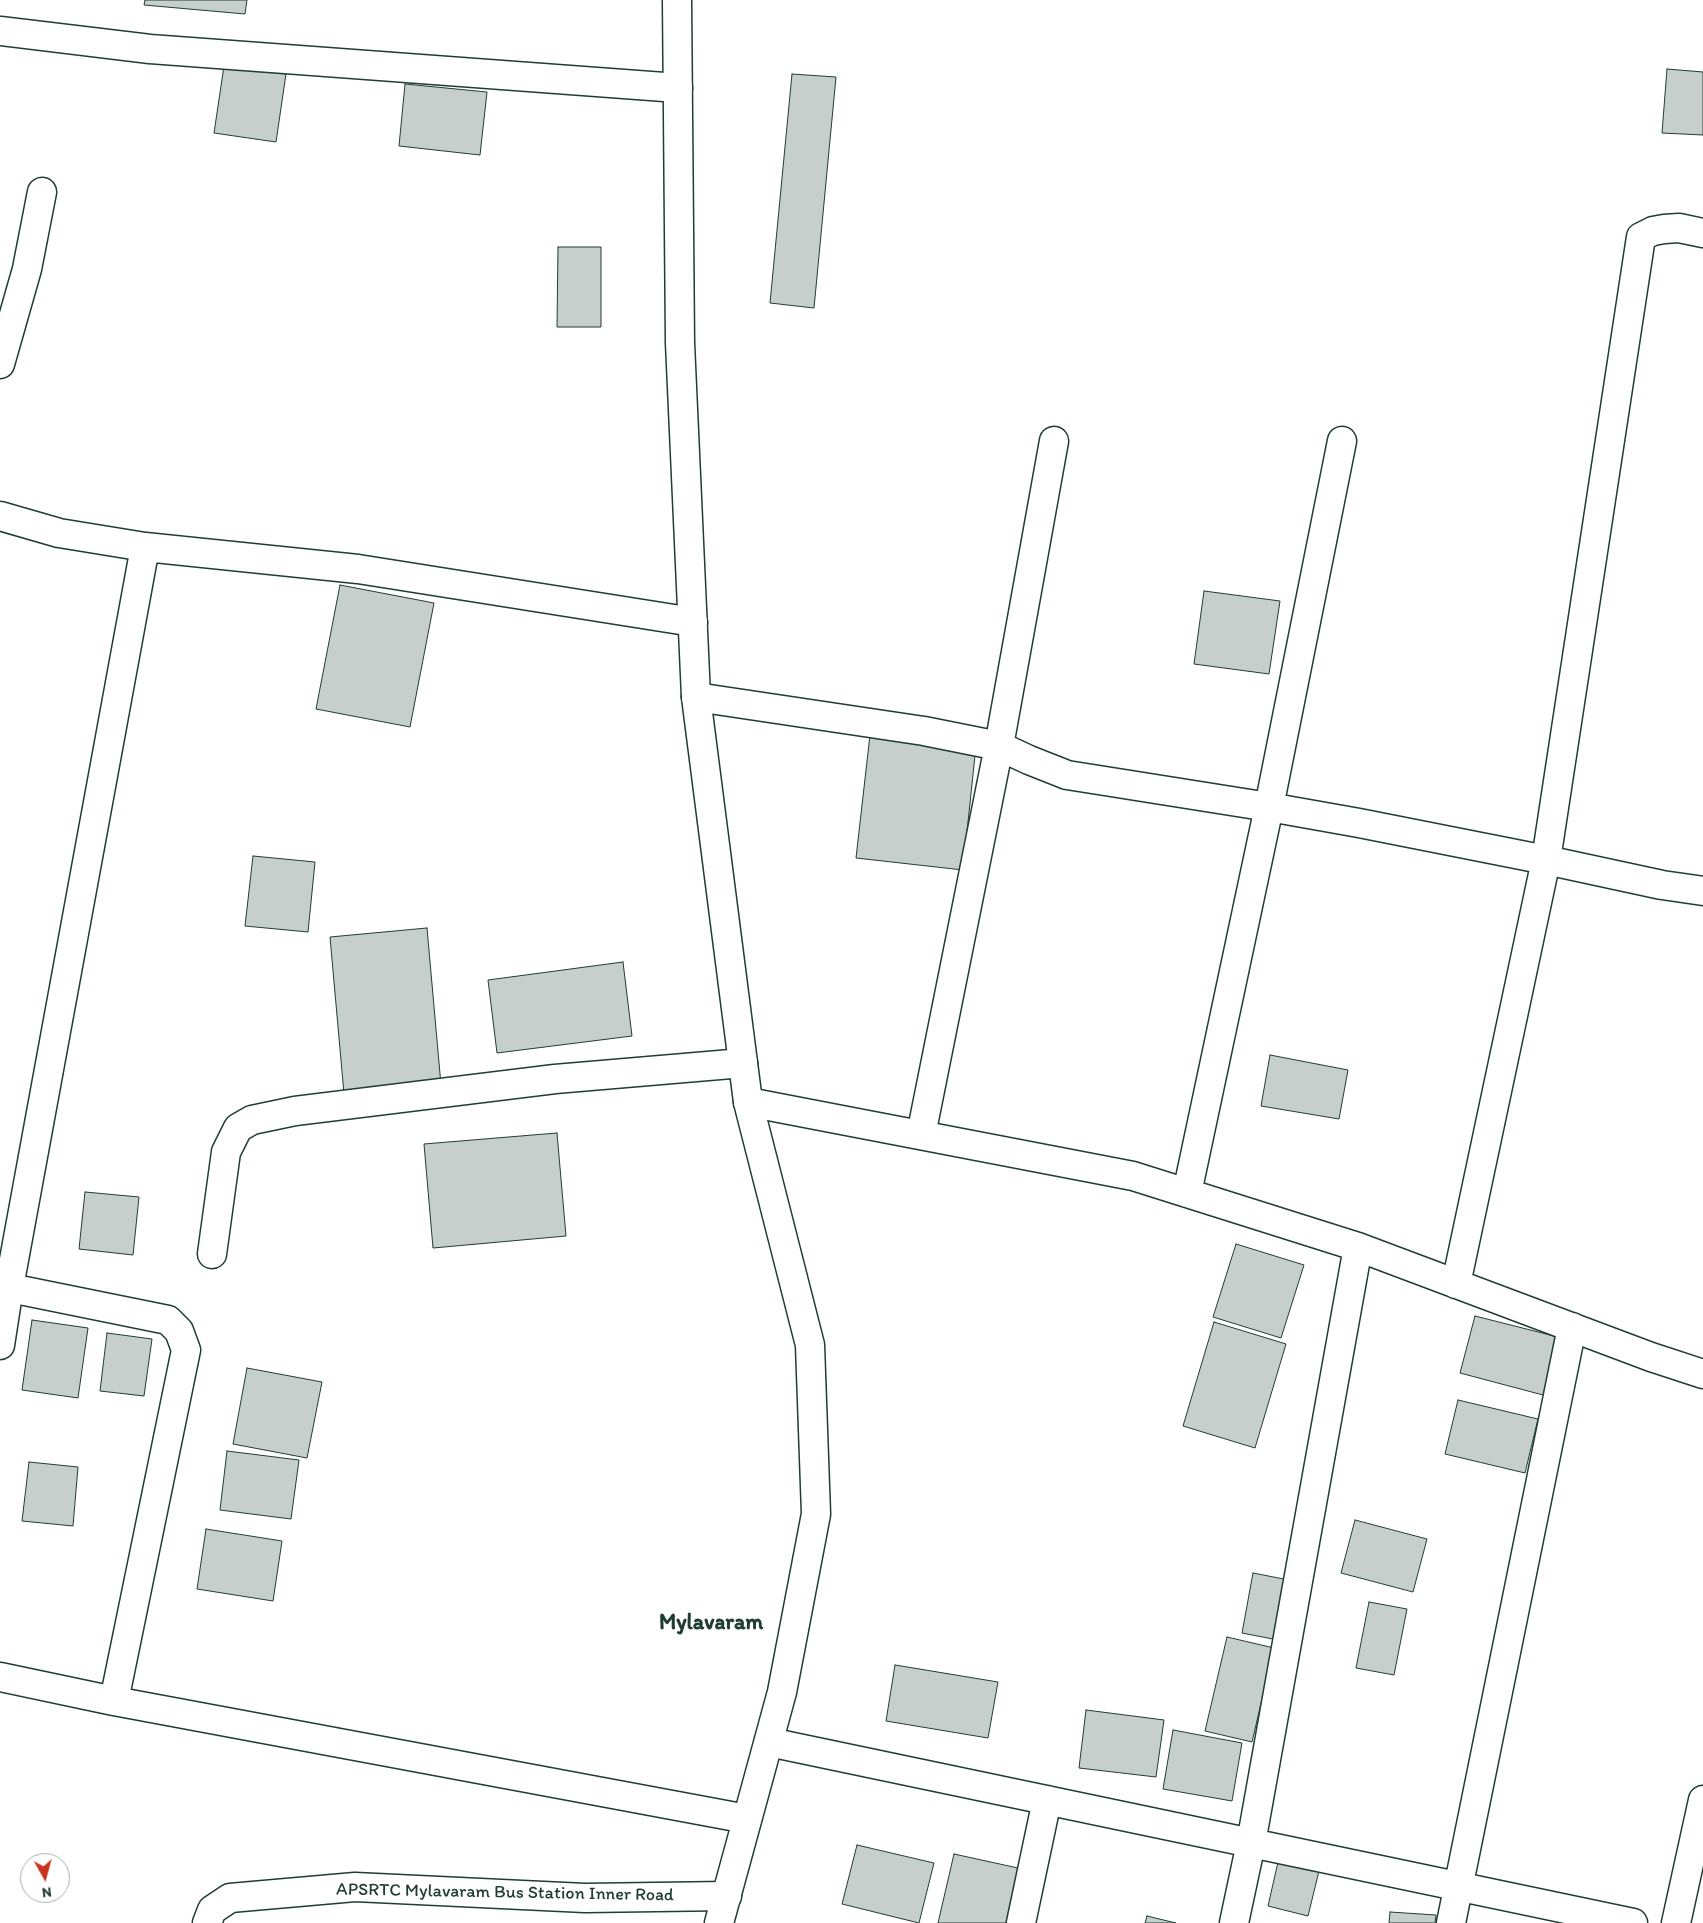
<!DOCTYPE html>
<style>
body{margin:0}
#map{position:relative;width:1703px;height:1923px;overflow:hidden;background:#fff;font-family:Itim,sans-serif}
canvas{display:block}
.north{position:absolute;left:20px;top:1853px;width:50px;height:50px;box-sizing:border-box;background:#fff;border:1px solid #a5b1ae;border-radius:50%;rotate:173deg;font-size:14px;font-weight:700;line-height:20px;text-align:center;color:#1f3d34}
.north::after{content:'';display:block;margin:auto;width:18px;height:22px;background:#c8321e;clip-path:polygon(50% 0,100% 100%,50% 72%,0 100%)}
</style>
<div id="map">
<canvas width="1703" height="1923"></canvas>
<div class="north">N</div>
</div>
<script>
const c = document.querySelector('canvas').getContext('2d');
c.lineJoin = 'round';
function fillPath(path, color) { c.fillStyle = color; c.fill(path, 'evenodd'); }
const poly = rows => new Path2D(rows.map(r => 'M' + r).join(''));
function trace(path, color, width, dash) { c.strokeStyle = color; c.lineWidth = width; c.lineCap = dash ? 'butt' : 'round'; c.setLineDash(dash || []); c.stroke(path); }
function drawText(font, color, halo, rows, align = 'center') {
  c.font = font + ' Itim,sans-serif'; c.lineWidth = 4; c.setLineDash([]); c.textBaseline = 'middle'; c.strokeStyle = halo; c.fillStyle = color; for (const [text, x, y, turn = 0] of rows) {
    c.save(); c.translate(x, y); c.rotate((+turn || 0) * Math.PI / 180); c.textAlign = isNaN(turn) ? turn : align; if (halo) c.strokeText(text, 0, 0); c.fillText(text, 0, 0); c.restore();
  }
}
const building = poly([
 [145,0,247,0,245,14,144,5,145,0],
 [224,66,286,74,276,142,214,133,224,66],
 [1667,69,1703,72,1703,135,1662,133,1667,69],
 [792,74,836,77,814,308,770,303,792,74],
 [405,84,487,92,480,155,399,146,405,84],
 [558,247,601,247,601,327,557,327,558,247],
 [340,585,434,603,410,727,316,709,340,585],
 [1204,591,1280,601,1269,674,1194,664,1204,591],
 [870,735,976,746,963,870,856,858,870,735],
 [253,856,315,862,308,932,245,926,253,856],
 [427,928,441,1085,344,1094,330,937,427,928],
 [623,962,632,1036,497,1053,488,980,623,962],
 [1270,1055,1348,1070,1339,1119,1261,1106,1270,1055],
 [557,1133,566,1236,433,1248,424,1144,557,1133],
 [85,1192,139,1197,133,1255,79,1249,85,1192],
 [1236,1244,1304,1265,1281,1338,1213,1317,1236,1244],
 [1475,1316,1558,1337,1543,1395,1460,1373,1475,1316],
 [32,1320,88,1328,78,1398,22,1390,32,1320],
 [1214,1322,1286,1344,1255,1448,1183,1426,1214,1322],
 [107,1333,152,1339,144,1396,100,1391,107,1333],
 [247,1368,322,1382,307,1458,233,1444,247,1368],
 [1458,1400,1538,1419,1525,1473,1445,1454,1458,1400],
 [227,1451,299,1460,291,1519,220,1510,227,1451],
 [29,1462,78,1467,73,1526,22,1521,29,1462],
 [1355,1520,1427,1539,1413,1592,1341,1573,1355,1520],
 [206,1529,282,1541,273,1601,197,1589,206,1529],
 [1253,1573,1289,1580,1278,1640,1242,1633,1253,1573],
 [1369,1602,1407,1609,1394,1675,1356,1668,1369,1602],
 [1227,1637,1274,1648,1252,1742,1205,1731,1227,1637],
 [895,1665,998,1682,988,1738,886,1721,895,1665],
 [1086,1710,1164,1720,1156,1777,1079,1768,1086,1710],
 [1173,1730,1242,1743,1232,1801,1163,1789,1173,1730],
 [857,1845,934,1863,919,1923,842,1904,857,1845],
 [954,1854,1018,1868,1006,1923,938,1923,954,1854],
 [1278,1862,1319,1871,1308,1916,1268,1906,1278,1862],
 [1390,1912,1436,1915,1435,1923,1389,1923,1390,1912],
 [1147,1916,1176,1923,1145,1923,1147,1916]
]);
fillPath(building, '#c7cfcc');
trace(building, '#1f3d34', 1);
const minor = poly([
 [0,31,150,49,678,88],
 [0,364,27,269,42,192],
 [0,516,59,533,145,547,358,569,693,622],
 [696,697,924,731,999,746,1029,760,1067,775,1269,807,1359,823,1546,860,1662,885,1703,891],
 [748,1102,1133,1176,1358,1247,1651,1357,1703,1374],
 [921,1135,999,746,1054,441],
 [1187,1193,1269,807,1342,441],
 [212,1254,226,1152,238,1128,252,1120,295,1111,555,1079,743,1063],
 [1456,1284,1546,860,1641,237,1653,231,1664,229,1679,228,1703,233],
 [0,1286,168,1320,179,1331,186,1350,114,1701],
 [0,1345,9,1287,145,547],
 [0,1677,114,1701,747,1819],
 [769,1742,1633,1923],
 [207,1923,212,1910,230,1898,355,1887,585,1898,727,1896],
 [1021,1923,1047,1800],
 [1234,1923,1251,1843,1358,1247],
 [1451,1923,1572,1327],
 [1676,1923,1703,1800]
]);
const secondary = poly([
 [677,0,680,343,696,697,748,1102,810,1345,816,1514,782,1692,719,1923]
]);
trace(minor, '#1f3d34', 31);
trace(secondary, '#1f3d34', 31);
trace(minor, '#fff', 28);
trace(secondary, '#fff', 28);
drawText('18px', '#1f3d34', '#fff', [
 ["APSRTC Mylavaram Bus Station Inner Road",505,1893,1]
]);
drawText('bold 22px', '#1f3d34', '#fff', [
 ["Mylavaram",711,1623]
]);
</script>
